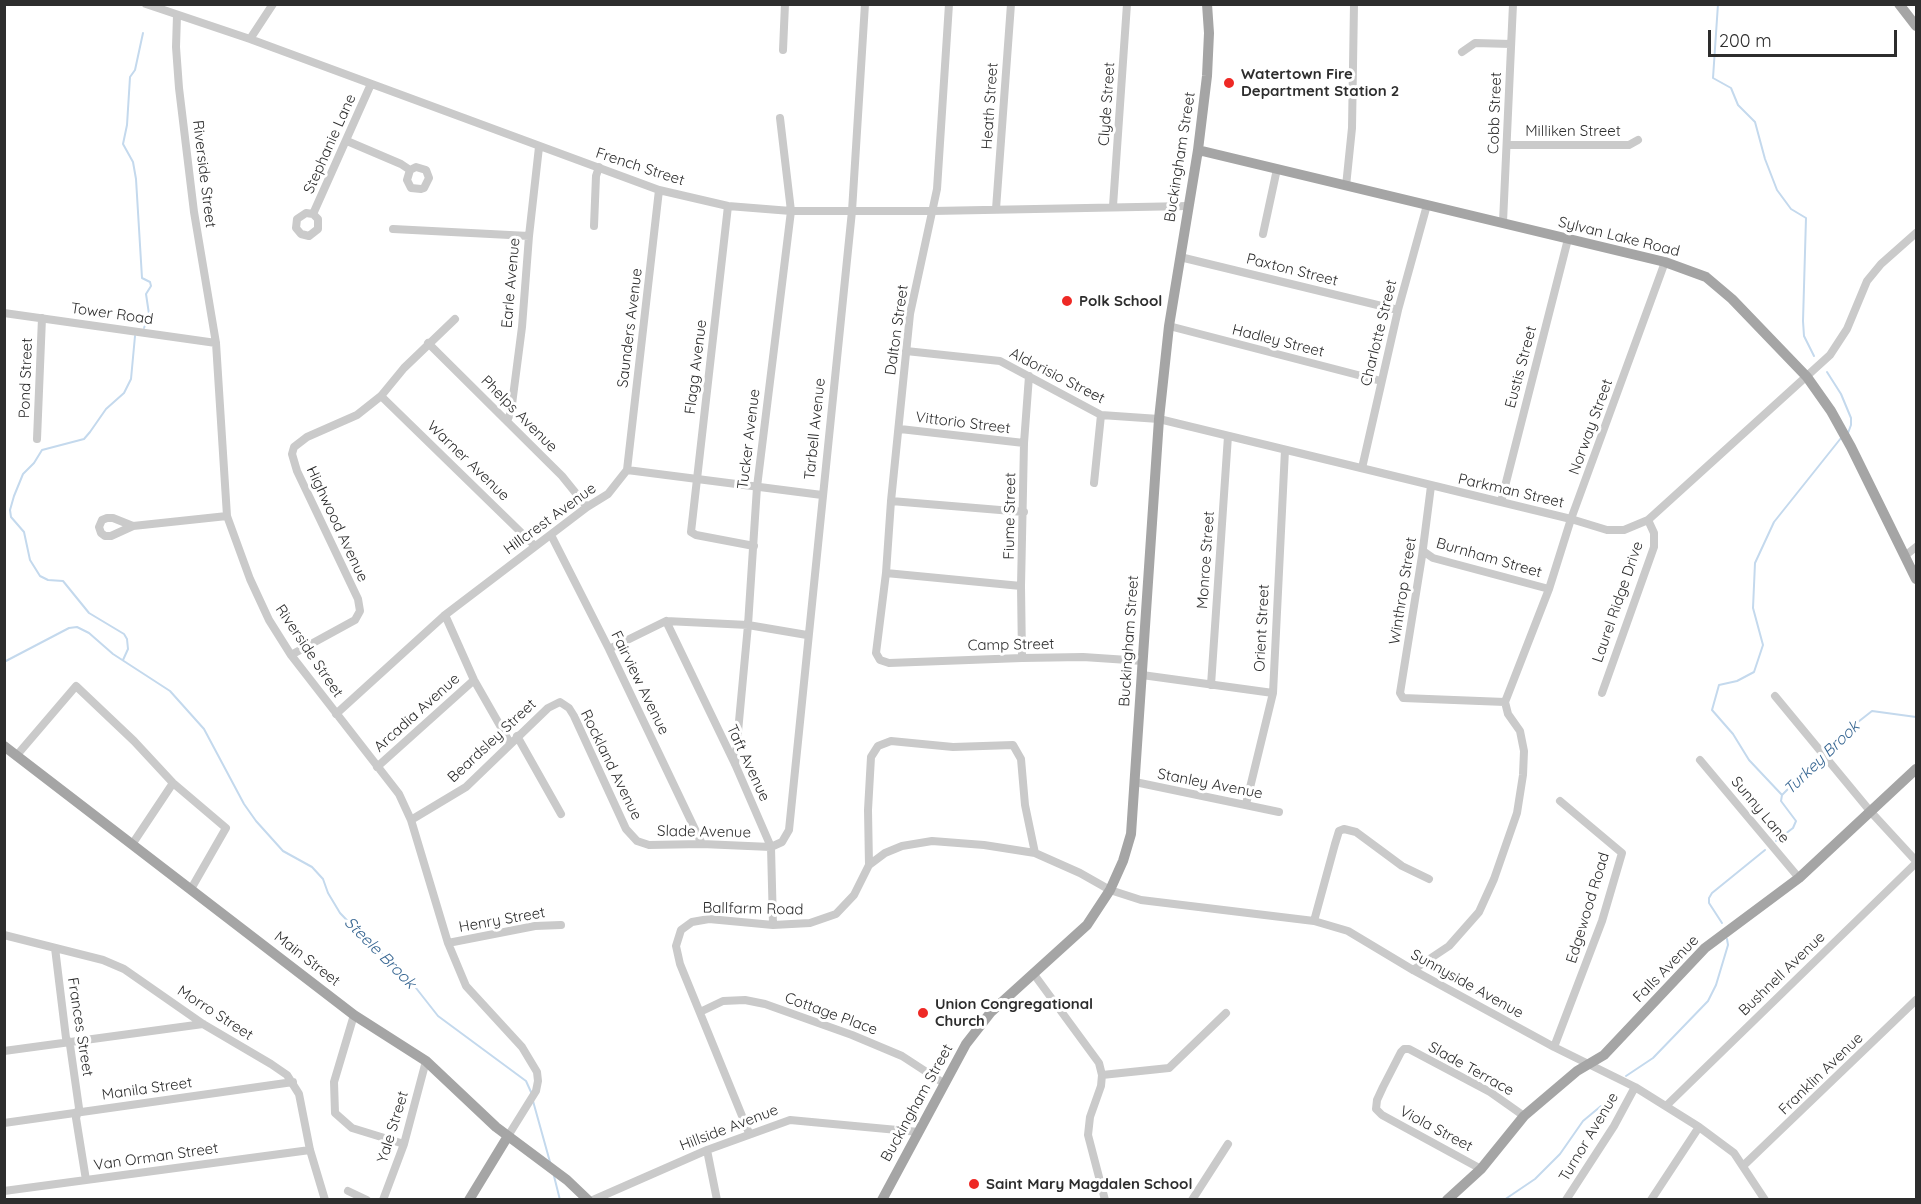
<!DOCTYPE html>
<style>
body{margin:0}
#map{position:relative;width:1921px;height:1204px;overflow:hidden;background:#fff;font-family:Quicksand,sans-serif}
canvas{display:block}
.frame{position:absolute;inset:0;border:6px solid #2d2d2d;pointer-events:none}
.scale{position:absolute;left:1708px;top:30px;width:189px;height:27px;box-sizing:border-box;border:3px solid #2d2d2d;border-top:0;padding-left:8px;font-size:18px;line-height:21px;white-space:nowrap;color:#2d2d2d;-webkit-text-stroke:4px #fff;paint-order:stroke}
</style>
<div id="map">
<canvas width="1921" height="1204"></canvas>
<div class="frame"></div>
<div class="scale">200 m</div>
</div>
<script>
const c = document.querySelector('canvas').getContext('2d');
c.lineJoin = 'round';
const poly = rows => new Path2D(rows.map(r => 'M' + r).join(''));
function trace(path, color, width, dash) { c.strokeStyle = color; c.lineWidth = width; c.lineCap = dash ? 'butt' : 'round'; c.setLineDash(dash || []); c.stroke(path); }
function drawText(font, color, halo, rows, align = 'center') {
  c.font = font + ' Quicksand,sans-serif'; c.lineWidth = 6; c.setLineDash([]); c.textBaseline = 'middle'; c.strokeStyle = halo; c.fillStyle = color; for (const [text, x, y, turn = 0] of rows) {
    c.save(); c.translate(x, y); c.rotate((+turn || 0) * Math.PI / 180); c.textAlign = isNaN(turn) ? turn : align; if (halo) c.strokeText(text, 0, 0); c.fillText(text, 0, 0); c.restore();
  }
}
trace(poly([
 [1718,4,1713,78,1731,88,1738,105,1755,122,1765,159,1777,190,1791,209,1806,218,1803,321,1804,336,1814,356],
 [143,33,135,70,130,77,127,125,123,144,133,162,136,179,142,278,150,282,151,286,146,294,149,314,144,328],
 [1827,372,1841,394,1851,418,1851,425,1848,433],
 [123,660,128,649,127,639,124,634,89,613,63,581,48,580,40,576,30,560,24,532,11,517,10,510,14,496,23,474,34,463,42,450,84,439,90,432,106,409,124,393,131,379,135,336],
 [4,662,69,628,77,627,89,633,113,654,170,691,204,729,244,804,256,821,283,851,312,867,323,879,328,893,340,913,363,937,405,974,438,1016,526,1081,531,1092],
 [1782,795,1749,760,1733,734,1712,710,1719,685,1737,681,1754,672,1763,645,1753,608,1755,563,1774,522,1841,438],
 [1782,795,1844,733,1872,711,1916,717],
 [1776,841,1793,828,1796,821,1781,801,1782,795],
 [1722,923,1709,903,1709,898,1712,893,1765,850],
 [1626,1076,1653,1058,1708,1001,1716,985,1728,945,1727,939],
 [533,1101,550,1162],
 [554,1176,560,1200],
 [1504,1200,1535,1179,1560,1154,1583,1121,1601,1106]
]), '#c4d9ed', 2);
trace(poly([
 [146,4,250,39,659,190,728,206,791,211,933,211,1188,206],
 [949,4,937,189,910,314,891,501,886,573,876,653,880,660,889,663,1022,658,1083,657,1143,661],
 [177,15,176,47,179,88,194,212,216,343,227,516,250,579,269,620,291,655,399,794,411,820,448,943,466,986,522,1047,537,1072,538,1081,536,1091,508,1136],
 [250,39,273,4],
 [783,50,785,4],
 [1462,52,1475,43,1511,44],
 [347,141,401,164,410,170,407,180,411,188,421,189,424,188,429,178,426,170,416,167,410,170],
 [1508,145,1629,145,1638,140],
 [1346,186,1352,128,1354,4],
 [728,206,691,532,696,535,754,546],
 [1113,206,1127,4],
 [996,209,1011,4],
 [313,214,306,213,297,219,296,228,301,234,309,236,318,229,318,219,313,214,371,84],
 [1503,222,1513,4],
 [594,226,596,176,599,167],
 [393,229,529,236],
 [1263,234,1277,169],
 [1180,257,1398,310],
 [4,313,216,343],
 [1169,326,1381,381],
 [428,343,562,476,587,507],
 [906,351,1000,361,1101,415,1159,419,1571,519,1607,530,1624,530,1648,520,1830,355,1847,329,1867,281,1881,264,1916,233],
 [381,396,535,546],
 [507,421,511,412,522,327,529,236,539,147],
 [900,429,1024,443],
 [37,439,42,318],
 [1362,468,1398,310,1427,205],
 [627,470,659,190],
 [1094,483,1101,415],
 [1431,486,1422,556,1400,693,1403,698,1505,702],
 [891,501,1024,512],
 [1501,502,1568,239],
 [133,526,113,518,107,518,102,520,99,527,101,533,105,536,111,536,133,526,227,516],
 [551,535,609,649,702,844],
 [1423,551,1433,558,1549,589],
 [1906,555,1916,547],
 [886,573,1021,586],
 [445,615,474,680,510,743],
 [666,621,735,764,771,847,773,925],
 [609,649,666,621,748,625,807,635],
 [291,655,355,620,360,611,358,599,297,471,292,454,294,447,307,437,357,415,381,396,404,368,455,319],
 [1022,658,1021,586,1024,443,1029,376],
 [1142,675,1273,693],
 [1211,685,1228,436],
 [1602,693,1654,547,1654,533,1648,520],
 [1775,696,1870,811,1916,861],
 [1505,702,1549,589,1571,519,1665,262],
 [336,714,445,615,587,507,608,494,627,470,822,495],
 [517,736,561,814],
 [17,755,76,686,134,741,173,783,226,828,191,889],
 [1700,760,1799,878],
 [735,764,748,625,757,487,791,211,780,118],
 [377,767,474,680],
 [1135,782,1279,812],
 [1246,804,1273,693,1285,450],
 [411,820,466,787,548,708,560,702,569,708,574,716,626,829,637,841,649,845,702,844,771,847,782,842,789,830,852,211,865,4],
 [133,843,173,783],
 [869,865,868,810,871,757,878,746,891,741,953,747,1013,745,1021,759,1025,805,1035,853],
 [1314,921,1335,844,1339,831,1344,829,1356,832,1402,866,1429,879],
 [4,935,103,960,124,969,203,1024,271,1064,287,1075,299,1094,310,1150,325,1200],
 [448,943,535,926,561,925],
 [55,948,66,1038,70,1045,79,1108,76,1118,86,1180],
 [1413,970,1449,946,1479,912,1494,879,1517,813,1523,775,1524,751,1520,731,1508,714,1505,702],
 [1033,973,1099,1063,1102,1075,1101,1086,1090,1117,1088,1135,1105,1200],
 [700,1012,723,1001,745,1000,765,1004,852,1035,902,1056,945,1084],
 [354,1015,334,1082,335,1113,352,1128,404,1144],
 [1554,1047,1602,921,1622,853,1560,801],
 [4,1051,203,1024],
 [1102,1075,1169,1068,1226,1013],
 [1666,1106,1916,863],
 [4,1123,293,1082],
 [749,1133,680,964,676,946,681,930,692,922,709,919,773,925,810,923,836,914,854,895,869,865,885,853,902,846,932,841,984,845,1035,853,1080,873,1110,890,1141,900,1314,921,1348,931,1413,970,1554,1047,1635,1087,1699,1127,1734,1153,1765,1200],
 [707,1150,717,1200],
 [1743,1166,1916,1000],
 [1481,1169,1382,1115,1376,1109,1377,1100,1383,1087,1401,1052,1404,1049,1409,1049,1490,1092,1524,1116],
 [4,1191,310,1150],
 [348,1191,367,1200],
 [383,1200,404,1144,426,1061],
 [593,1200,707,1150,790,1120,919,1132],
 [1192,1200,1228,1144],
 [1566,1200,1614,1126,1635,1087],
 [1651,1200,1699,1127]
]), '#cacaca', 8);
trace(poly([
 [1899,4,1916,26],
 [1198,150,1665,262,1706,277,1732,299,1807,377,1831,411,1851,447,1916,579],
 [4,746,354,1015,426,1061,496,1127,567,1180,588,1200],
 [469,1200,508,1136],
 [882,1200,966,1044,991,1012,1087,925,1110,890,1123,861,1131,834,1159,419,1169,326,1198,150,1207,76,1209,33,1207,4],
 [1447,1200,1481,1169,1524,1116,1577,1071,1604,1055,1705,948,1799,878,1916,769]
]), '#a5a5a5', 10);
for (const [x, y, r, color] of [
 [1229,83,6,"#ee2925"],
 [1067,301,6,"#ee2925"],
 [923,1013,6,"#ee2925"],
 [974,1184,6,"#ee2925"]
]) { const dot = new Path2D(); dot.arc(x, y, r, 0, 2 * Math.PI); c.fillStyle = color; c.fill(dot); trace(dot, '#fff', 2); }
drawText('bold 15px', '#2d2d2d', '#fff', [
 ["Watertown Fire",1241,74],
 ["Department Station 2",1241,91],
 ["Polk School",1079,301],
 ["Union Congregational",935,1004],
 ["Church",935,1021],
 ["Saint Mary Magdalen School",986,1184]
], 'left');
drawText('15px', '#2d2d2d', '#fff', [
 ["Clyde Street",1107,104,-86],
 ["Heath Street",990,106,-86],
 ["Cobb Street",1495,113,-88],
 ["Milliken Street",1573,131],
 ["Stephanie Lane",330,144,-66],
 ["Buckingham Street",1180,157,-81],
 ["French Street",640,167,18],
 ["Riverside Street",204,174,83],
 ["Sylvan Lake Road",1619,237,14],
 ["Paxton Street",1292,270,14],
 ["Earle Avenue",511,283,-85],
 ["Tower Road",112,314,8],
 ["Saunders Avenue",630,328,-83],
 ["Dalton Street",897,330,-82],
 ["Charlotte Street",1379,333,-76],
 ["Hadley Street",1278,341,14],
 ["Flagg Avenue",696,367,-83],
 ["Eustis Street",1521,367,-75],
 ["Aldorisio Street",1057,376,27],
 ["Pond Street",26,378,-88],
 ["Phelps Avenue",519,414,45],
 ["Vittorio Street",963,423,7],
 ["Norway Street",1591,427,-70],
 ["Tarbell Avenue",815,429,-84],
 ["Tucker Avenue",749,439,-83],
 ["Warner Avenue",468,461,44],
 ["Parkman Street",1511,491,13],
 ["Fiume Street",1010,516,-89],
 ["Hillcrest Avenue",550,519,-36],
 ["Highwood Avenue",337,524,65],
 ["Burnham Street",1489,558,16],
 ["Monroe Street",1206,560,-86],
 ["Winthrop Street",1403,591,-81],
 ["Laurel Ridge Drive",1618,602,-71],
 ["Orient Street",1262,628,-87],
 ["Buckingham Street",1129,641,-86],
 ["Camp Street",1011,645,-1],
 ["Riverside Street",309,651,56],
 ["Fairview Avenue",640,683,64],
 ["Arcadia Avenue",417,713,-42],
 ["Beardsley Street",492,741,-43],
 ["Taft Avenue",748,763,65],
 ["Rockland Avenue",611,765,64],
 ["Stanley Avenue",1210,784,11],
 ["Sunny Lane",1760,810,50],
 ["Slade Avenue",704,832,1],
 ["Edgewood Road",1588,908,-73],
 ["Ballfarm Road",753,909,1],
 ["Henry Street",502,920,-10],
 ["Main Street",307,959,38],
 ["Falls Avenue",1666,969,-46],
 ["Bushnell Avenue",1782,974,-44],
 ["Sunnyside Avenue",1467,984,29],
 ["Morro Street",215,1013,33],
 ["Cottage Place",831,1014,20],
 ["Frances Street",80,1027,81],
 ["Slade Terrace",1471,1069,29],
 ["Franklin Avenue",1821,1074,-44],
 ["Manila Street",147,1089,-8],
 ["Buckingham Street",917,1103,-61],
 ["Yale Street",393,1127,-73],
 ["Hillside Avenue",729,1128,-21],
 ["Viola Street",1436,1129,28],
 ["Turnor Avenue",1589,1137,-59],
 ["Van Orman Street",156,1157,-8]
]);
drawText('italic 16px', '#376692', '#fff', [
 ["Turkey Brook",1822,758,-44],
 ["Steele Brook",380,953,45]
]);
</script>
